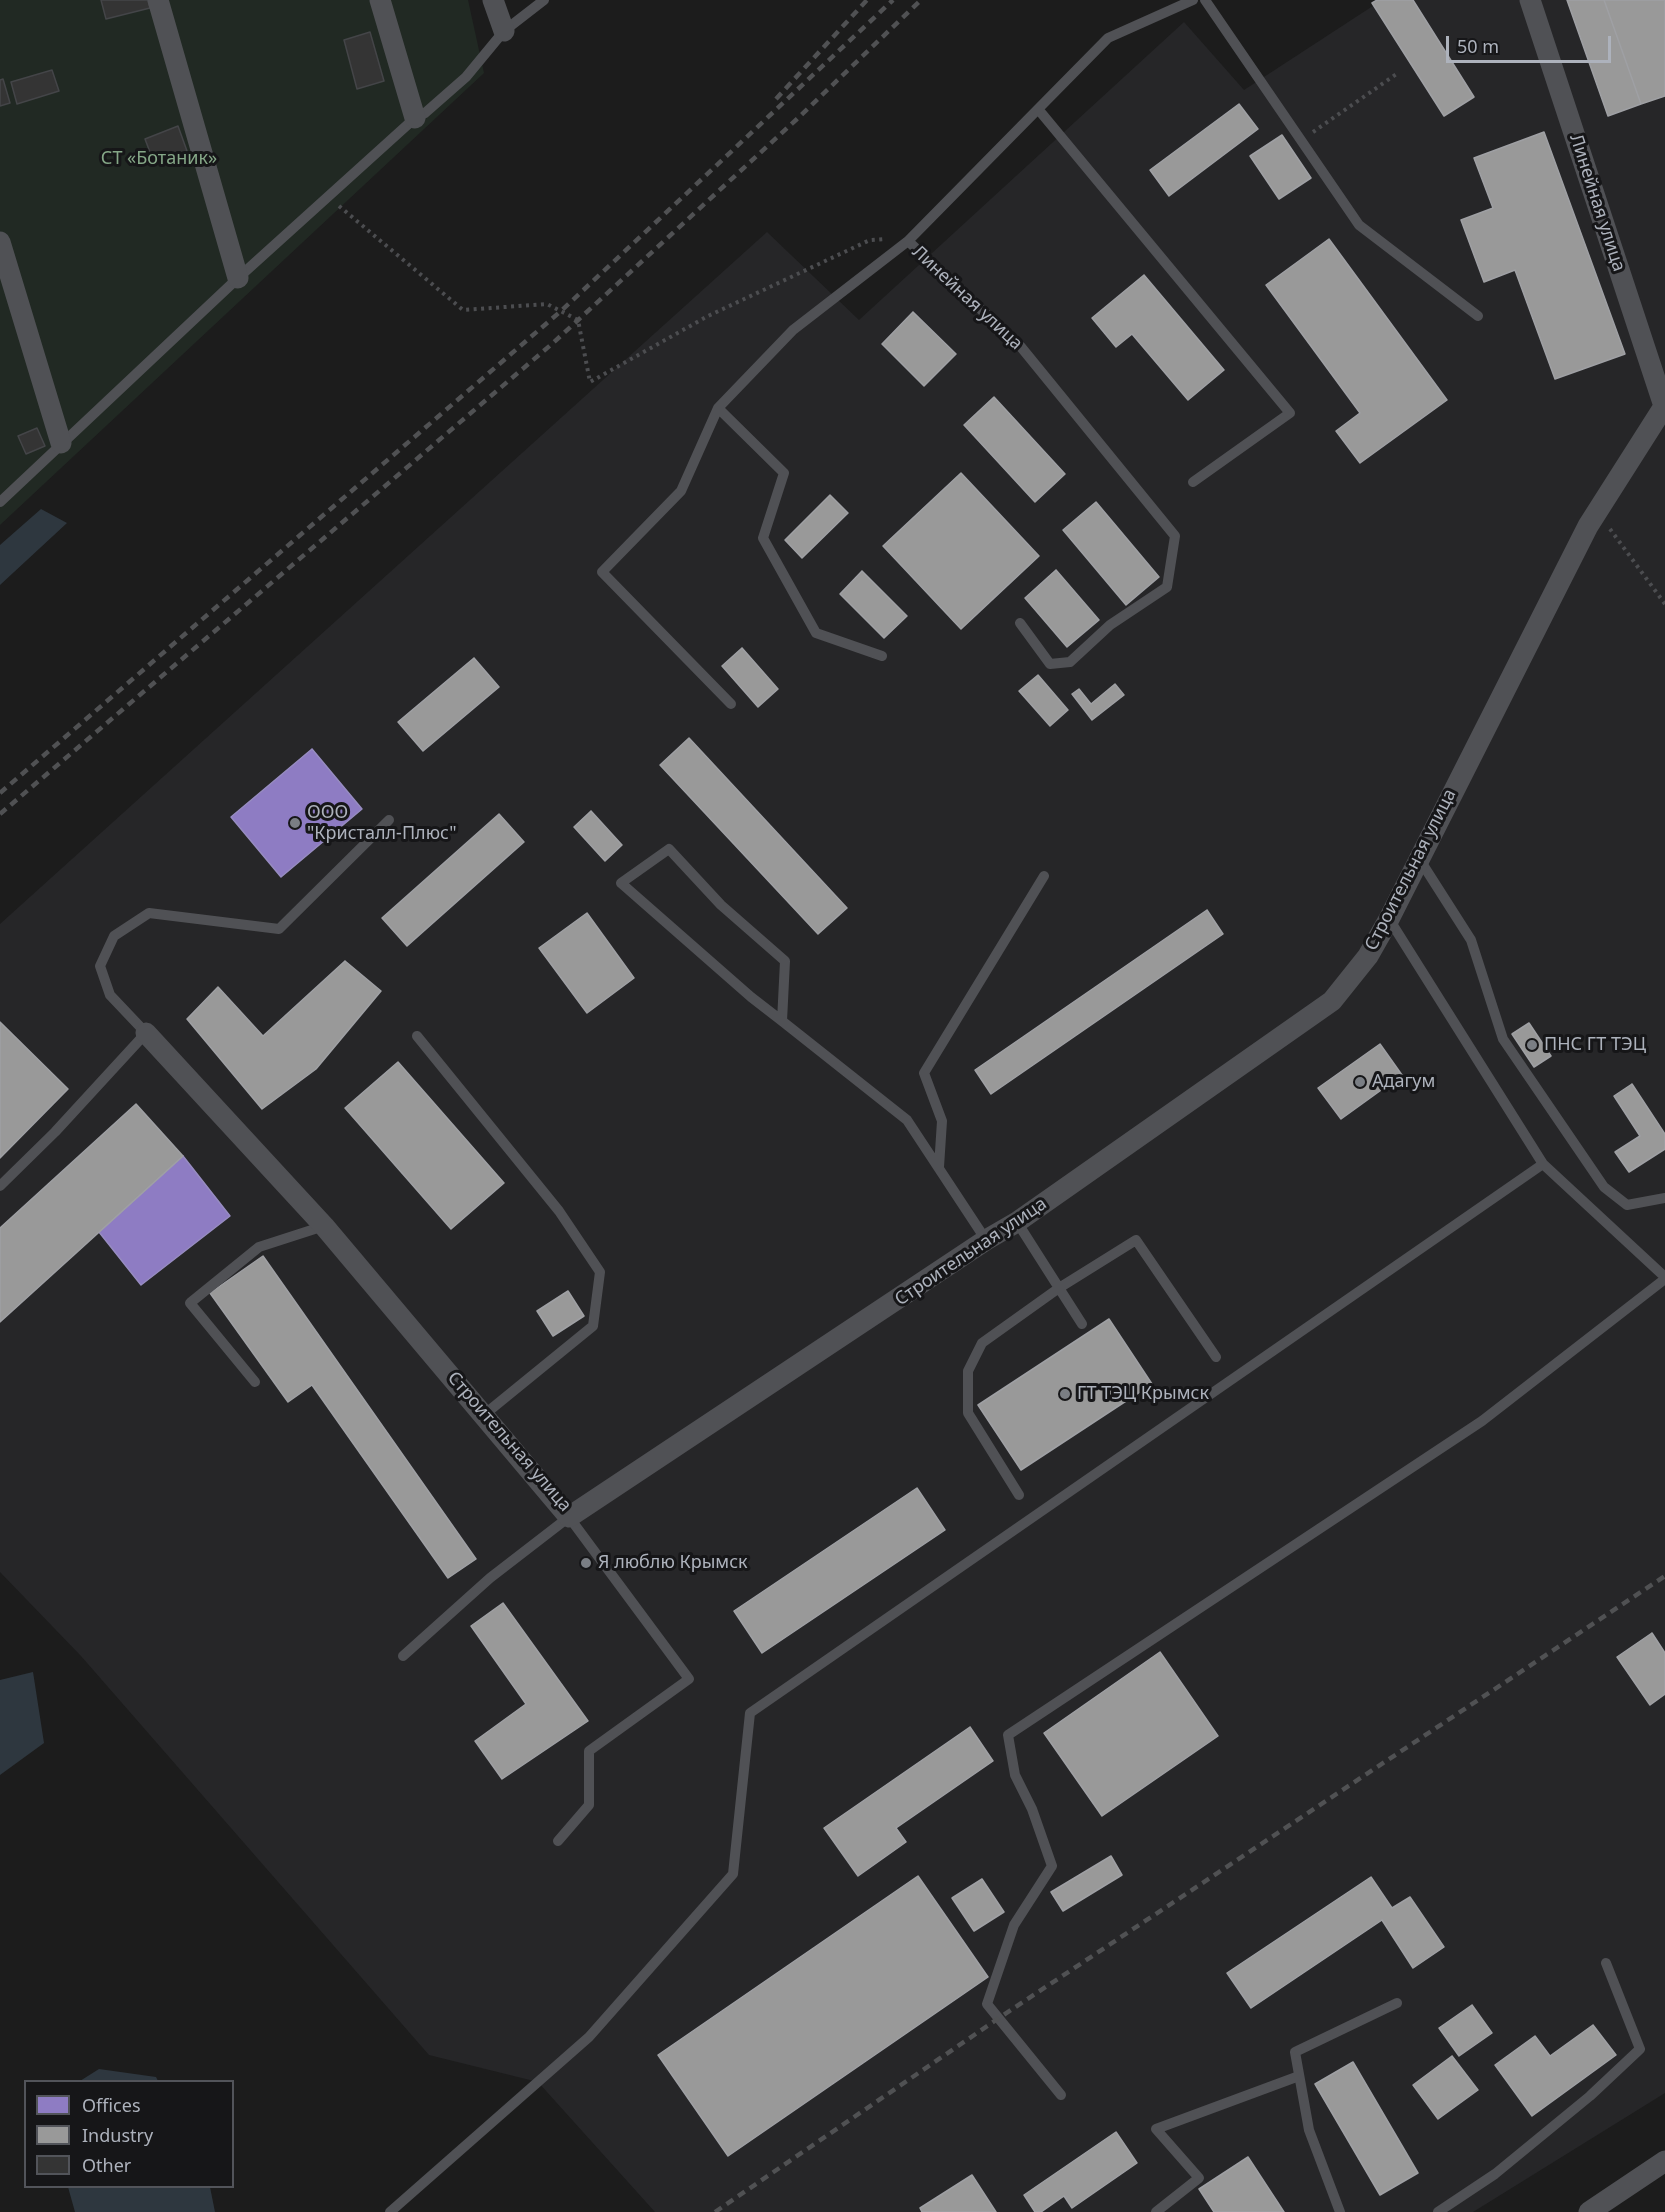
<!DOCTYPE html>
<meta charset="utf-8">
<style>
body{margin:0}
#map{position:relative;width:1665px;height:2212px;overflow:hidden;background:#1c1c1c;font-family:"Noto Sans",sans-serif}
canvas{display:block}
.legend{position:absolute;left:24px;top:2080px;width:210px;height:108px;box-sizing:border-box;background:#161618;border:2px solid #52545a;margin:0;padding:8px 10px;list-style:none;font-size:18px;color:#adb2bc}
.legend li{display:flex;align-items:center;gap:12px;height:30px}
.legend b{width:30px;border:2px solid #52545a}
.scale{position:absolute;left:1446px;top:36px;width:165px;height:27px;box-sizing:border-box;border:3px solid #adb2bc;border-top:0;padding-left:8px;font-size:18px;line-height:21px;white-space:nowrap;color:#adb2bc;-webkit-text-stroke:4px #161618;paint-order:stroke}
</style>
<div id="map">
<canvas width="1665" height="2212"></canvas>
<ul class="legend">
<li><b style="height:16px;background:#8e7cc3"></b>Offices</li>
<li><b style="height:16px;background:#999"></b>Industry</li>
<li><b style="height:16px;background:#343434"></b>Other</li>
</ul>
<div class="scale">50 m</div>
</div>
<script>
const c = document.querySelector('canvas').getContext('2d');
c.lineJoin = 'round';
function fillPath(path, color) { c.fillStyle = color; c.fill(path, 'evenodd'); }
const poly = rows => new Path2D(rows.map(r => 'M' + r).join(''));
function trace(path, color, width, dash) { c.strokeStyle = color; c.lineWidth = width; c.lineCap = dash ? 'butt' : 'round'; c.setLineDash(dash || []); c.stroke(path); }
function drawText(font, color, halo, rows, align = 'center') {
  c.font = font + ' "Noto Sans",sans-serif'; c.lineWidth = 6; c.setLineDash([]); c.textBaseline = 'middle'; c.strokeStyle = halo; c.fillStyle = color; for (const [text, x, y, turn = 0] of rows) {
    c.save(); c.translate(x, y); c.rotate((+turn || 0) * Math.PI / 180); c.textAlign = isNaN(turn) ? turn : align; if (halo) c.strokeText(text, 0, 0); c.fillText(text, 0, 0); c.restore();
  }
}
fillPath(poly([
 [1382,0,1665,0,1665,2093,1473,2212,655,2212,538,2082,429,2055,81,1656,0,1572,0,924,767,232,859,320,1184,22,1244,90]
]), '#262628');
fillPath(poly([
 [0,0,468,0,484,73,0,525]
]), '#212923');
fillPath(poly([
 [41,509,67,523,0,585,0,545],
 [33,1672,44,1743,0,1775,0,1680],
 [99,2069,156,2077,158,2081,80,2081],
 [68,2187,210,2187,215,2212,75,2212]
]), '#2e373f');
const offices = poly([
 [312,749,362,809,281,877,231,817,312,749],
 [183,1156,230,1216,141,1285,99,1232,183,1156]
]);
fillPath(offices, '#8e7cc3');
trace(offices, '#978cc1', 1.5);
const industry = poly([
 [1377,0,1413,0,1474,97,1444,116,1372,3,1377,0],
 [1567,0,1604,0,1641,104,1608,116,1567,0],
 [1604,0,1665,0,1665,96,1641,104,1604,0],
 [1239,104,1258,129,1169,196,1150,170,1239,104],
 [1544,132,1625,354,1555,379,1515,270,1484,282,1461,220,1493,208,1474,158,1544,132],
 [1282,135,1311,178,1279,199,1250,156,1282,135],
 [1329,239,1447,400,1360,463,1336,431,1360,413,1266,285,1329,239],
 [1144,275,1224,370,1188,400,1132,334,1116,347,1092,318,1144,275],
 [913,312,956,354,924,386,882,344,913,312],
 [994,397,1065,474,1035,502,964,425,994,397],
 [961,473,1039,556,961,629,883,546,961,473],
 [830,495,848,513,802,558,785,540,830,495],
 [1096,502,1159,577,1126,605,1063,530,1096,502],
 [1056,570,1099,620,1067,647,1025,598,1056,570],
 [862,571,907,616,884,638,840,594,862,571],
 [742,648,778,689,758,707,722,666,742,648],
 [474,658,499,687,423,751,398,722,474,658],
 [1038,675,1068,710,1050,726,1019,691,1038,675],
 [1115,684,1124,695,1092,720,1072,694,1079,689,1091,704,1115,684],
 [689,738,847,908,818,934,660,765,689,738],
 [591,811,622,845,605,861,574,827,591,811],
 [499,814,524,842,407,946,382,918,499,814],
 [1207,910,1223,934,991,1094,975,1070,1207,910],
 [587,913,634,978,587,1013,539,948,587,913],
 [345,961,381,991,316,1069,262,1109,187,1019,218,987,263,1036,345,961],
 [0,1022,68,1089,0,1158,0,1022],
 [1529,1023,1551,1056,1534,1067,1512,1034,1529,1023],
 [1380,1044,1402,1075,1341,1119,1318,1088,1380,1044],
 [398,1062,504,1183,451,1229,345,1108,398,1062],
 [1632,1084,1665,1134,1665,1149,1629,1172,1615,1152,1640,1136,1614,1096,1632,1084],
 [136,1104,183,1156,0,1322,0,1228,136,1104],
 [263,1256,476,1559,448,1578,312,1385,288,1402,210,1293,263,1256],
 [568,1291,584,1316,553,1336,537,1311,568,1291],
 [1109,1319,1152,1384,1021,1470,978,1405,1109,1319],
 [917,1488,945,1530,762,1653,734,1611,917,1488],
 [503,1603,588,1721,502,1779,475,1741,526,1704,471,1626,503,1603],
 [1652,1633,1665,1653,1665,1694,1650,1705,1617,1657,1652,1633],
 [1160,1652,1218,1736,1102,1816,1044,1733,1160,1652],
 [970,1727,993,1761,896,1828,906,1842,858,1876,824,1828,970,1727],
 [1111,1856,1122,1875,1063,1911,1051,1892,1111,1856],
 [918,1876,988,1977,728,2156,658,2055,918,1876],
 [1371,1877,1392,1908,1410,1897,1444,1947,1413,1968,1382,1920,1251,2008,1227,1973,1371,1877],
 [982,1879,1004,1912,974,1931,952,1898,982,1879],
 [1472,2005,1492,2033,1459,2056,1439,2028,1472,2005],
 [1593,2025,1616,2055,1532,2116,1495,2065,1535,2036,1550,2056,1593,2025],
 [1452,2056,1478,2090,1438,2119,1413,2085,1452,2056],
 [1353,2062,1418,2173,1380,2195,1315,2084,1353,2062],
 [1116,2132,1137,2163,1072,2208,1064,2196,1041,2212,1035,2212,1024,2195,1116,2132],
 [1248,2157,1284,2212,1214,2212,1199,2189,1248,2157],
 [972,2175,996,2212,922,2212,920,2208,972,2175]
]);
fillPath(industry, '#999');
trace(industry, '#9fa0a4', 1.5);
const building = poly([
 [101,0,148,0,150,8,106,19,101,0],
 [370,32,384,81,357,89,344,40,370,32],
 [52,70,59,91,17,104,11,82,52,70],
 [3,79,10,103,0,106,0,80,3,79],
 [178,126,187,151,154,163,145,139,178,126],
 [37,428,45,446,26,454,18,436,37,428]
]);
fillPath(building, '#343434');
trace(building, '#444548', 1.5);
trace(poly([
 [1313,132,1398,73],
 [339,206,463,310,547,304,578,320,590,382,708,316,870,240,885,239],
 [1610,529,1665,604]
]), '#4c4d50', 4, [3, 4.5]);
trace(poly([
 [1205,0,1359,225,1478,316],
 [1038,109,1290,413,1193,482],
 [718,408,681,491,602,572,731,704],
 [0,502,238,278,415,118,425,113,466,77,504,31,544,0],
 [1020,623,1050,664,1070,662,1110,625,1167,587,1175,536,1021,347,908,241,1108,38,1193,0],
 [882,656,816,633,763,538,784,473,718,408,793,330,908,241],
 [1418,857,1471,940,1503,1039,1604,1187,1627,1205,1665,1198],
 [782,1021,785,961,721,905,669,849,621,883,751,997,782,1021,907,1120,986,1240],
 [417,1036,559,1211,600,1272,593,1326,485,1414],
 [1543,1164,1665,1277],
 [939,1167,942,1121,924,1073,1044,876],
 [0,1186,55,1132,146,1033,110,995,100,966,114,936,149,913,279,929,389,820],
 [1017,1222,1059,1288,982,1343,968,1371,968,1413,1019,1495],
 [1082,1324,1059,1288,1136,1240,1216,1357],
 [255,1382,190,1303,259,1247,324,1226],
 [403,1656,490,1578,569,1517,689,1679,589,1751,589,1805,558,1841],
 [1061,2095,987,2004,1014,1925,1052,1866,1032,1809,1015,1775,1008,1735,1482,1421,1665,1279],
 [390,2212,589,2037,733,1874,750,1713,1543,1164,1389,919],
 [1156,2212,1199,2178,1156,2129,1299,2076],
 [1340,2212,1309,2130,1295,2052,1397,2003],
 [1438,2212,1495,2174,1590,2096,1640,2049,1606,1963]
]), '#505155', 10);
trace(poly([
 [158,0,238,278],
 [380,0,415,118],
 [493,0,504,31],
 [1530,0,1664,406],
 [0,242,61,443],
 [146,1033,324,1226,569,1517,986,1240,1017,1222,1332,1001,1368,956,1389,919,1588,526,1665,405],
 [1589,2212,1665,2161]
]), '#505155', 21);
trace(poly([
 [776,99,867,0],
 [0,793,561,311,893,0],
 [0,814,553,343,797,119,921,0],
 [715,2212,999,2018,1665,1576]
]), '#505153', 4.5, [8, 6]);
for (const [x, y, r, color] of [
 [295,823,6,"#7a7e84"],
 [1532,1045,6,"#7a7e84"],
 [1360,1082,6,"#7a7e84"],
 [1065,1394,6,"#7a7e84"],
 [586,1563,6,"#7a7e84"]
]) { const dot = new Path2D(); dot.arc(x, y, r, 0, 2 * Math.PI); c.fillStyle = color; c.fill(dot); trace(dot, '#161618', 2); }
drawText('18px', '#85a787', '#161618', [
 ["СТ «Ботаник»",159,159]
]);
drawText('18px', '#adb2bc', '#161618', [
 ["Линейная улица",1597,203,72],
 ["Линейная улица",967,298,43],
 ["Строительная улица",1411,870,-63],
 ["Строительная улица",971,1252,-34],
 ["Строительная улица",509,1442,49]
]);
drawText('18px', '#adb2bc', '#161618', [
 ["ООО",307,813],
 ["\"Кристалл-Плюс\"",307,834],
 ["ПНС ГТ ТЭЦ",1544,1045],
 ["Адагум",1372,1082],
 ["ГТ ТЭЦ Крымск",1077,1394],
 ["Я люблю Крымск",598,1563]
], 'left');
</script>
